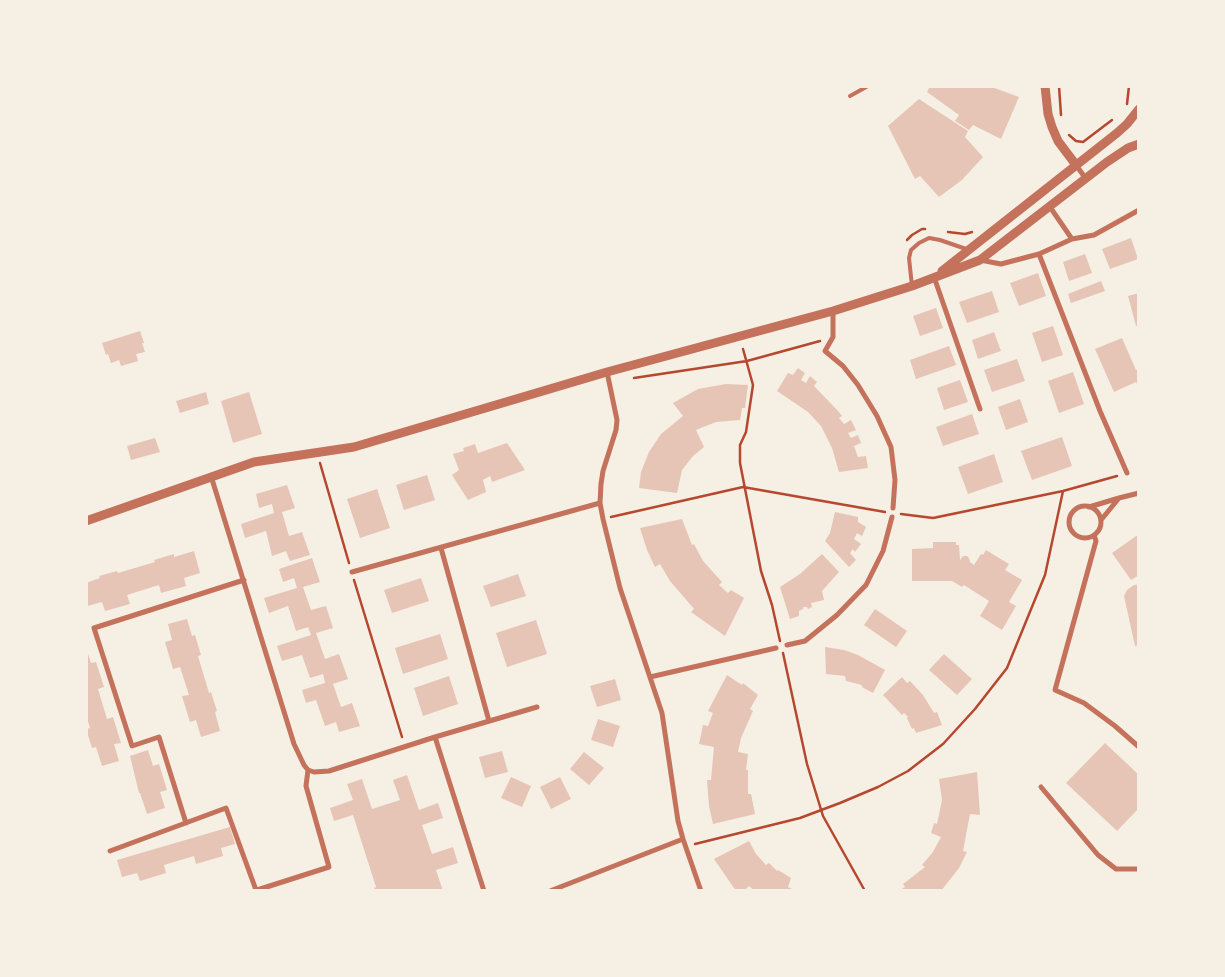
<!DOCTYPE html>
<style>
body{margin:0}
#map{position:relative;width:1225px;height:977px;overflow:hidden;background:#f6efe4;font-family:"Roboto Serif",serif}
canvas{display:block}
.frame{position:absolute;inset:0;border:88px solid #f6efe4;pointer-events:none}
</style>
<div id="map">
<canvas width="1225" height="977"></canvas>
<div class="frame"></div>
</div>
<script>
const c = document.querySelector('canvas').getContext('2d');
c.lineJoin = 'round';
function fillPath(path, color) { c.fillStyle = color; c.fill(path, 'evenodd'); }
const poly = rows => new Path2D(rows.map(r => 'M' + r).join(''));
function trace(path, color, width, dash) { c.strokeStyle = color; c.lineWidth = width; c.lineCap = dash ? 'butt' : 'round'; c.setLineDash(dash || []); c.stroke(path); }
fillPath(poly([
 [930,86,989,86,1019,97,1001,139,973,125,969,130,955,121,959,115,927,92],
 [919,99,968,131,965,137,983,157,962,180,939,197,920,176,915,179,888,126],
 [1131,238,1138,259,1110,269,1102,249],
 [1085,254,1092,273,1069,281,1063,262],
 [1038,273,1046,296,1019,306,1010,283],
 [1101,281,1105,291,1071,303,1068,294],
 [992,291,999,312,967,323,959,302],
 [1139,293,1139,325,1136,326,1128,296],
 [936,308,943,328,920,336,913,316],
 [1053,326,1063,355,1042,362,1032,333],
 [140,331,144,343,142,343,145,352,136,354,138,361,121,366,119,360,111,363,108,354,106,355,102,343],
 [994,332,1001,351,978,359,972,340],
 [1122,338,1136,370,1139,369,1139,389,1136,382,1114,392,1095,349],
 [949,346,956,365,916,379,910,360],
 [1017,359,1025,381,992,392,984,370],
 [798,368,805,373,801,380,806,383,810,376,817,382,814,386,838,411,842,416,839,418,844,424,851,420,856,430,848,433,851,438,858,435,861,443,854,446,858,457,866,456,868,468,839,472,832,448,821,426,808,412,777,391,788,373,793,375],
 [1073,372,1084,404,1059,413,1048,381],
 [960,380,968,402,944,410,937,388],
 [726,384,748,385,745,408,742,408,740,420,716,422,696,430,704,447,693,456,682,470,677,493,639,488,641,472,649,452,661,434,683,416,673,403,698,389],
 [206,392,209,404,180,413,176,401],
 [249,392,262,434,233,443,221,401],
 [1020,399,1028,422,1006,430,998,407],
 [972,414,979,434,943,446,936,427],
 [1062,437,1072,466,1032,480,1021,451],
 [155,438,160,452,131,460,127,446],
 [507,443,525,470,492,482,490,476,483,480,486,492,468,500,452,475,459,470,453,454,464,451,463,448,475,444,478,453],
 [994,454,1003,482,968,494,958,467],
 [427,475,435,500,404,510,396,485],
 [287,485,295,508,282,512,289,536,302,532,310,555,290,561,286,551,272,556,266,531,245,538,241,524,274,513,272,504,259,508,256,494],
 [377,489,390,528,360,538,347,499],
 [835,512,858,517,858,522,866,527,862,536,857,533,854,539,861,544,855,552,853,549,850,553,856,560,849,567,825,541,830,533],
 [682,519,692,545,694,544,703,561,722,582,719,585,728,593,731,590,744,598,725,636,691,612,694,609,670,581,660,564,655,567,647,550,640,528],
 [1139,534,1139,575,1131,580,1112,553],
 [933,542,956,542,956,545,959,545,960,560,963,556,967,556,969,558,970,562,974,565,981,554,983,555,986,550,1009,564,1005,570,1022,580,1009,602,1016,606,1002,630,980,616,989,601,964,585,962,587,952,581,912,581,912,549,933,548],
 [194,551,200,573,184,578,186,586,161,593,159,585,127,595,130,604,105,611,102,602,87,606,86,583,100,578,99,576,117,571,118,573,155,562,154,560,174,554,174,557],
 [822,554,839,572,822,591,824,600,811,603,812,607,808,609,807,607,803,607,803,609,799,611,799,616,790,619,780,587,800,574],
 [312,558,320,582,303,587,311,610,326,606,333,628,316,633,325,659,339,654,348,679,333,684,341,707,352,703,360,726,339,732,336,722,325,726,316,700,306,703,302,690,325,683,323,674,310,678,302,655,282,661,277,646,311,635,308,627,296,631,288,606,269,613,264,598,297,588,294,578,283,582,279,569],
 [518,574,526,596,491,607,483,586],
 [421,578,429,601,392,613,384,590],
 [1139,584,1139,645,1135,646,1124,596,1127,590,1134,585],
 [875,609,907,631,896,647,864,625],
 [187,619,192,636,195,635,201,655,198,656,209,693,211,692,217,711,215,712,220,731,201,737,196,720,190,722,182,696,189,695,180,667,173,669,165,642,172,640,168,624],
 [536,620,547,654,507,667,496,633],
 [440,634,448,659,403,674,395,648],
 [825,647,844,650,858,655,885,670,873,693,862,687,862,685,846,681,845,676,826,674],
 [87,651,91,663,96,662,104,687,98,689,107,719,113,717,121,743,114,744,119,761,102,766,96,747,92,748,86,729,90,728,86,715],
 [944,654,972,679,957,695,929,670],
 [727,675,742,685,743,683,758,695,750,709,753,711,741,738,738,752,748,754,746,770,748,770,748,794,751,794,755,814,713,824,709,806,707,780,711,780,714,747,699,744,703,725,708,726,713,713,708,711],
 [449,676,458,704,423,716,414,688],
 [902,677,907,683,910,681,923,695,934,713,937,712,942,725,916,733,914,728,912,729,907,718,908,717,904,713,902,715,883,695],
 [615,679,621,700,597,707,590,686],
 [598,719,620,726,613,747,591,740],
 [1105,743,1139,775,1139,808,1117,831,1066,783],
 [148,750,153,766,159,764,167,790,160,792,165,808,147,814,140,793,139,793,130,756],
 [502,751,508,772,485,778,479,757],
 [584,752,604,768,589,785,570,769],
 [977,772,980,815,970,814,963,851,967,852,959,868,941,891,898,891,905,887,903,884,925,867,922,865,933,852,941,837,931,833,934,823,937,824,942,800,939,779],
 [407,775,419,810,438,803,443,818,422,825,432,854,453,847,458,863,436,870,443,891,375,891,374,888,376,887,353,815,334,821,330,808,353,800,347,784,362,779,372,809,400,800,393,780],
 [511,777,531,786,522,807,501,798],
 [560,777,571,799,551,809,540,787],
 [230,827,235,844,221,848,223,856,196,864,194,856,164,865,166,873,140,881,137,873,122,877,117,860],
 [749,841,756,854,766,865,769,863,777,871,778,870,791,878,788,887,796,891,755,891,749,886,744,891,736,891,714,859]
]), '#e6c5b7');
trace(poly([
 [1059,86,1061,115],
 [1127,104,1129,86],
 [1069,135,1076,141,1083,142,1112,120],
 [948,232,965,234,972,232],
 [907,240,912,235,922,229,925,229],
 [743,349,753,385,746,432,740,445,740,463,761,571,772,605,780,641],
 [634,378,747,361,820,341],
 [320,463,349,563],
 [901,514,933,518,1063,491,1117,476],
 [611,517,743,487,885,512],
 [354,580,402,737],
 [783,653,807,764,823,816,865,891],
 [695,844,800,818,840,803,878,787,908,771,943,744,975,709,1007,668,1045,575,1063,491]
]), '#b5482f', 2.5);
trace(poly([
 [850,96,868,86],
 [912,286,909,258,911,250,919,243,929,238,940,240,969,250]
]), '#c5725c', 4);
trace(poly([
 [1076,165,1086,179],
 [1050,207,1072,239],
 [1039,254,1100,411,1127,473],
 [980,260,1001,264,1039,254,1072,239,1094,235,1139,210],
 [934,277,980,409],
 [833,311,833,337,825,351,843,366,858,385,877,416,891,447,895,480,893,508],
 [607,372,617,420,616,430,603,471,601,484,600,503,603,519,620,588,662,713,678,821,683,839,701,891],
 [211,476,294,744,304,765,308,770,314,772,329,771,435,737,484,891],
 [1119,498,1139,493],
 '1069 522a16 16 0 1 1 32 0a16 16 0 1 1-32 0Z',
 [1089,507,1119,498,1101,520],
 [1094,535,1096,541,1055,690,1084,703,1115,726,1139,747],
 [441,548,489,721],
 [352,572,600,503],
 [787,645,805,641,837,615,866,585,883,551,892,517],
 [650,677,776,648],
 [435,737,537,707],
 [1041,787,1098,855,1116,869,1139,869],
 [186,823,159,737,132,746,94,628,244,580],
 [110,851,226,808,256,890],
 [254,891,329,867,306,786,308,770],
 [550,891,683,839]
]), '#c5725c', 5);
trace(poly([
 [1045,86,1048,114,1052,127,1058,141,1076,165],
 [942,271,1117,133,1127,124,1139,109],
 [86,521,254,462,354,447,607,372,833,311,912,286,980,260,1107,162,1128,148,1139,144]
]), '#c5725c', 9);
</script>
